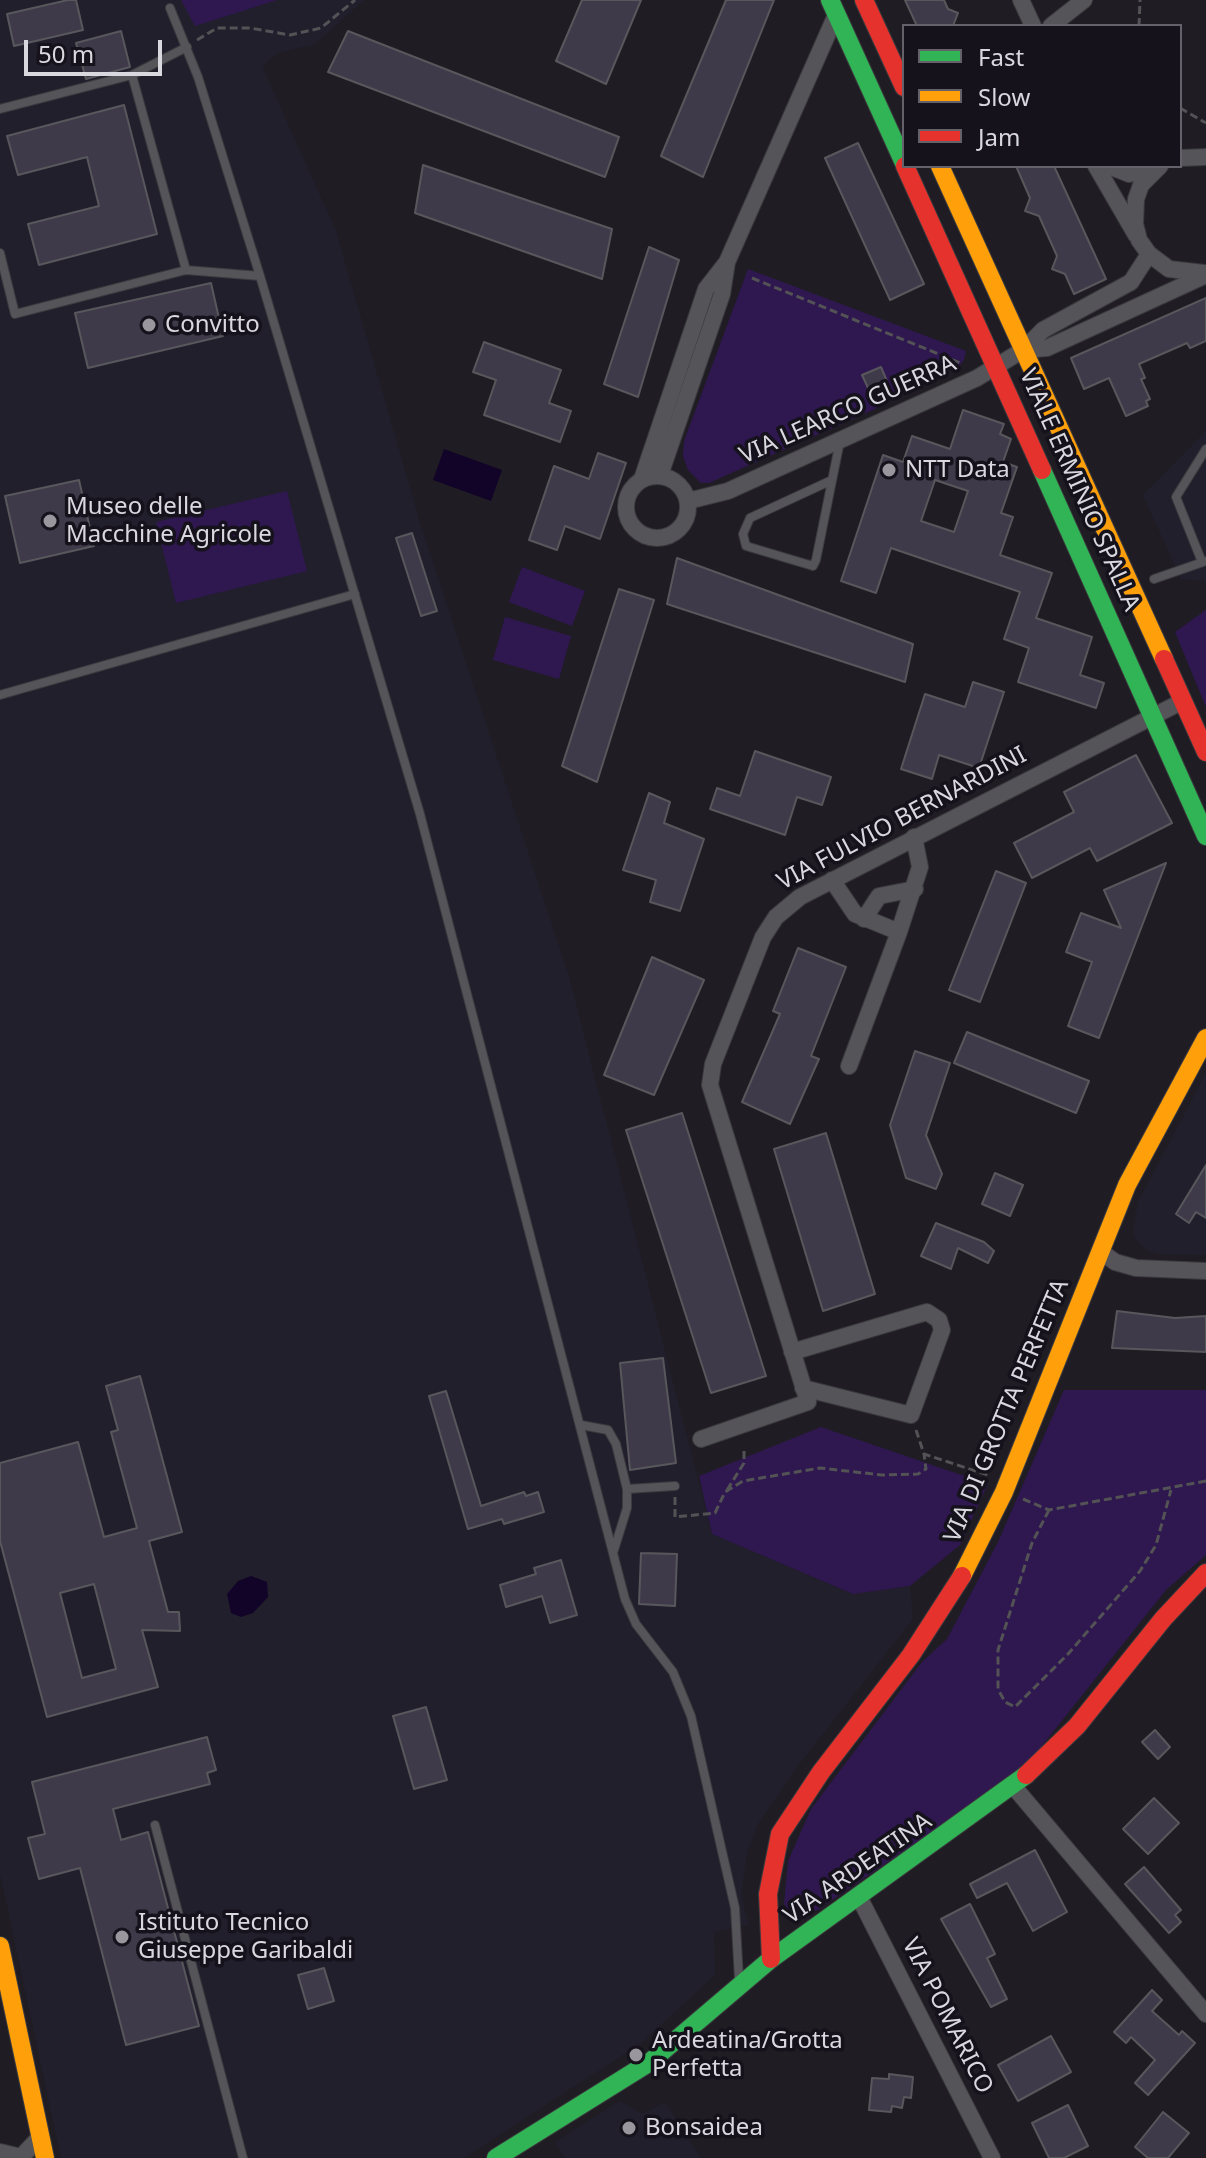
<!DOCTYPE html>
<style>
body{margin:0}
#map{position:relative;width:1206px;height:2158px;overflow:hidden;background:#1f1d23;font-family:"Noto Sans",sans-serif}
canvas{display:block}
.legend{position:absolute;left:902px;top:24px;width:280px;height:144px;box-sizing:border-box;background:#15121c;border:2px solid #64616a;margin:0;padding:10px 14px;list-style:none;font-size:24px;color:#dad8df}
.legend li{display:flex;align-items:center;gap:16px;height:40px}
.legend b{width:40px;border:2px solid #64616a}
.scale{position:absolute;left:24px;top:40px;width:138px;height:36px;box-sizing:border-box;border:4px solid #dad8df;border-top:0;padding-left:10px;font-size:24px;line-height:28px;white-space:nowrap;color:#dad8df;-webkit-text-stroke:6px #15121c;paint-order:stroke}
</style>
<div id="map">
<canvas width="1206" height="2158"></canvas>
<ul class="legend">
<li><b style="height:10px;background:#30b455"></b>Fast</li>
<li><b style="height:10px;background:#ff9f0a"></b>Slow</li>
<li><b style="height:10px;background:#e5322d"></b>Jam</li>
</ul>
<div class="scale">50 m</div>
</div>
<script>
const c = document.querySelector('canvas').getContext('2d');
c.lineJoin = 'round';
function fillPath(path, color) { c.fillStyle = color; c.fill(path, 'evenodd'); }
const poly = rows => new Path2D(rows.map(r => 'M' + r).join(''));
function trace(path, color, width, dash) { c.strokeStyle = color; c.lineWidth = width; c.lineCap = dash ? 'butt' : 'round'; c.setLineDash(dash || []); c.stroke(path); }
function drawText(font, color, halo, rows, align = 'center') {
  c.font = font + ' "Noto Sans",sans-serif'; c.lineWidth = 7; c.setLineDash([]); c.textBaseline = 'middle'; c.strokeStyle = halo; c.fillStyle = color; for (const [text, x, y, turn = 0] of rows) {
    c.save(); c.translate(x, y); c.rotate((+turn || 0) * Math.PI / 180); c.textAlign = isNaN(turn) ? turn : align; if (halo) c.strokeText(text, 0, 0); c.fillText(text, 0, 0); c.restore();
  }
}
fillPath(poly([
 [0,0,364,0,315,44,278,53,262,66,336,231,420,523,569,977,712,1534,852,1594,910,1586,913,1619,797,1767,759,1822,747,1852,741,1896,749,1925,714,1932,715,1975,641,2043,464,2158,61,2158,0,1873],
 [1206,431,1206,581,1181,579,1143,495],
 [1206,1073,1206,1255,1158,1254,1146,1250,1135,1238,1133,1231,1139,1200],
 [620,2101,643,2114,665,2102,701,2158,565,2158,555,2142]
]), '#221f2d');
fillPath(poly([
 [181,0,277,0,195,26],
 [748,269,966,351,964,360,958,367,885,399,886,404,709,483,701,483,688,470,683,456,684,441],
 [287,491,307,571,176,603,156,522],
 [522,567,585,591,572,626,509,602],
 [1206,610,1206,707,1175,632],
 [505,617,571,636,559,679,493,660],
 [1064,1390,1206,1390,1206,1555,1166,1590,1037,1752,1006,1781,819,1909,803,1916,791,1913,784,1904,788,1861,811,1809,922,1662,947,1639,998,1542],
 [821,1427,988,1484,960,1545,910,1586,853,1594,712,1534,699,1476]
]), '#2f1750');
fillPath(poly([
 [444,449,502,470,491,501,433,480],
 [251,1576,267,1582,268,1597,253,1613,241,1617,231,1613,227,1594,238,1581]
]), '#120328');
const building = poly([
 [68,0,76,0,83,30,14,46,7,14,68,0],
 [582,0,641,0,606,84,556,61,582,0],
 [726,0,774,0,703,177,661,156,726,0],
 [905,0,944,0,948,9,958,13,953,26,917,26,905,0],
 [121,31,130,67,86,79,76,43,121,31],
 [348,31,619,137,605,177,328,72,348,31],
 [124,105,157,234,39,265,28,224,99,206,87,157,18,175,7,136,124,105],
 [858,143,924,284,890,300,825,158,858,143],
 [423,165,612,229,602,279,415,213,423,165],
 [1016,166,1054,166,1106,279,1074,294,1065,274,1052,269,1057,256,1039,216,1025,211,1030,198,1016,166],
 [649,247,679,260,638,397,604,384,649,247],
 [211,283,223,336,88,368,75,313,211,283],
 [1206,298,1206,341,1190,348,1187,343,1139,364,1145,378,1141,379,1150,399,1146,401,1148,406,1126,416,1109,378,1084,389,1071,358,1206,298],
 [484,342,561,370,549,403,571,411,560,442,484,415,496,380,473,372,484,342],
 [881,367,887,381,869,390,862,375,881,367],
 [963,410,1004,424,1000,434,1011,439,1003,462,1017,467,1001,513,1013,517,1000,555,1052,573,1036,618,1092,637,1080,675,1104,683,1096,708,1018,682,1029,648,1004,639,1020,592,891,548,876,593,841,581,883,455,903,462,912,436,950,449,963,410],
 [935,480,968,491,954,532,921,521,935,480],
 [598,453,626,463,600,539,565,526,557,550,529,540,554,466,589,479,598,453],
 [79,480,94,546,20,563,5,496,79,480],
 [412,533,437,611,421,616,396,538,412,533],
 [677,558,913,644,905,682,667,604,677,558],
 [619,589,654,600,597,782,562,766,619,589],
 [973,682,1004,692,979,768,939,755,932,779,901,769,925,694,965,707,973,682],
 [755,751,831,777,822,805,797,797,785,835,710,809,717,788,740,796,755,751],
 [1136,755,1172,823,1097,861,1090,848,1032,878,1014,843,1074,812,1064,792,1136,755],
 [649,793,670,802,664,823,704,839,680,911,650,902,656,880,623,870,649,793],
 [1166,863,1099,1038,1068,1026,1092,962,1066,952,1081,913,1121,928,1104,890,1166,863],
 [996,871,1026,883,980,1002,949,990,996,871],
 [798,948,846,967,811,1056,819,1059,790,1124,742,1102,780,1014,773,1011,798,948],
 [652,957,704,980,654,1095,604,1075,652,957],
 [967,1032,1089,1081,1076,1113,954,1063,967,1032],
 [915,1051,950,1063,926,1135,942,1174,936,1189,906,1178,890,1125,915,1051],
 [682,1113,766,1376,711,1393,626,1130,682,1113],
 [826,1133,875,1294,823,1311,774,1149,826,1133],
 [1206,1165,1206,1218,1196,1212,1189,1223,1176,1214,1206,1165],
 [995,1173,1023,1185,1010,1216,982,1204,995,1173],
 [936,1223,984,1242,994,1251,988,1263,958,1248,951,1269,921,1256,936,1223],
 [1117,1311,1175,1318,1206,1316,1206,1352,1112,1348,1117,1311],
 [663,1358,676,1463,630,1470,620,1363,663,1358],
 [140,1376,182,1532,149,1541,168,1612,179,1612,180,1631,142,1630,158,1687,47,1717,0,1541,0,1463,78,1442,104,1537,137,1528,111,1432,118,1430,106,1386,140,1376],
 [94,1584,116,1669,82,1678,60,1593,94,1584],
 [446,1391,481,1506,524,1492,526,1496,538,1492,544,1512,504,1524,502,1519,468,1529,429,1396,446,1391],
 [641,1553,677,1554,675,1606,639,1604,641,1553],
 [561,1560,577,1615,550,1623,542,1596,506,1607,500,1585,536,1574,534,1568,561,1560],
 [426,1707,447,1780,414,1789,393,1716,426,1707],
 [1155,1730,1170,1747,1158,1759,1142,1742,1155,1730],
 [207,1737,216,1770,207,1773,210,1784,113,1809,121,1840,148,1832,199,2026,126,2045,80,1868,39,1879,28,1838,45,1834,32,1782,207,1737],
 [1154,1798,1179,1823,1148,1854,1123,1829,1154,1798],
 [1035,1850,1067,1912,1033,1931,1007,1883,977,1898,970,1884,1035,1850],
 [1144,1867,1181,1910,1175,1915,1181,1922,1169,1933,1125,1884,1144,1867],
 [970,1904,995,1954,987,1958,1007,1999,991,2007,941,1919,970,1904],
 [324,1968,334,2001,308,2009,298,1975,324,1968],
 [1152,1990,1162,2000,1152,2011,1179,2035,1182,2031,1195,2043,1148,2095,1135,2083,1155,2060,1131,2037,1126,2043,1114,2032,1152,1990],
 [1051,2036,1071,2072,1018,2101,998,2065,1051,2036],
 [889,2074,913,2077,911,2098,904,2097,902,2108,892,2106,891,2112,869,2110,872,2078,889,2079,889,2074],
 [1068,2105,1088,2146,1064,2158,1049,2158,1032,2123,1068,2105],
 [1163,2112,1189,2133,1168,2158,1148,2158,1135,2147,1163,2112]
]);
fillPath(building, '#3f3a49');
trace(building, '#58575c', 2);
const lane = poly([
 [170,8,198,77,260,276,420,814,625,1599,636,1624,673,1672,691,1716,735,1908,739,1979],
 [187,47,132,75,186,270,260,276],
 [0,109,132,75],
 [0,253,15,314,186,270],
 [832,480,750,518,743,534,746,546,813,566,816,560,840,441],
 [1202,562,1176,497,1206,449],
 [1154,579,1206,561],
 [0,695,355,594],
 [581,1425,608,1430,616,1444,627,1489,675,1486],
 [614,1550,627,1508,627,1489],
 [155,1825,243,2158]
]);
const street = poly([
 [1021,0,1033,26],
 [1051,26,1084,0],
 [1180,158,1206,157],
 [1096,166,1136,235],
 [1109,166,1129,174,1153,169],
 [1160,166,1141,185,1136,199,1135,224,1139,240,1149,254,1169,269,1204,273],
 [1023,350,1047,348,1206,275],
 [660,475,722,294,727,262,836,15],
 '626 507a31 31 0 1 1 62 0a31 31 0 1 1-62 0Z',
 [642,479,706,289,727,262],
 [688,501,728,491,977,378,1023,350,1043,330,1131,282,1149,254],
 [832,880,855,914,899,932,920,867,914,837],
 [864,919,879,896,915,889],
 [849,1066,899,932],
 [1100,1251,1115,1262,1136,1268,1206,1271],
 [792,1352,927,1312,939,1320,942,1330,911,1415,803,1388],
 [701,1439,808,1402,710,1085,713,1064,763,937,776,917,800,897,1183,701],
 [1014,1787,1206,2014],
 [858,1895,992,2158],
 [0,2152,21,2157,41,2136]
]);
const fast = poly([
 [830,0,904,163],
 [1042,470,1206,836],
 [496,2158,650,2062,771,1959,1026,1775]
]);
const slow = poly([
 [940,166,1164,659],
 [962,1576,1004,1492,1127,1185,1206,1038],
 [0,1946,45,2158]
]);
const jam = poly([
 [864,0,904,87],
 [905,166,1042,470],
 [1164,659,1206,752],
 [1026,1775,1077,1726,1163,1619,1206,1573],
 [771,1959,768,1894,780,1834,821,1772,911,1655,962,1576]
]);
trace(lane, '#3b3a3e', 10);
trace(street, '#3b3a3e', 18);
trace(fast, '#3b3a3e', 20);
trace(slow, '#3b3a3e', 20);
trace(jam, '#3b3a3e', 20);
trace(poly([
 [1139,26,1140,0],
 [197,40,217,28,250,28,290,35,321,28,355,0],
 [1180,108,1206,123],
 [752,278,963,364],
 [916,1430,924,1454,988,1475],
 [727,1490,744,1463,744,1447],
 [675,1497,675,1517,715,1513,725,1492,743,1481,820,1468,882,1475,918,1474,926,1469,924,1454],
 [1023,1499,1049,1510,1206,1481],
 [1049,1510,1032,1543,998,1650,998,1689,1005,1702,1015,1707,1068,1654,1140,1571,1156,1545,1171,1490]
]), '#535255', 3, [8, 4]);
trace(lane, '#555458', 8);
trace(street, '#555458', 16);
trace(fast, '#30b455', 18);
trace(slow, '#ff9f0a', 18);
trace(jam, '#e5322d', 18);
for (const [x, y, r, color] of [
 [149,325,8,"#99979d"],
 [889,470,8,"#99979d"],
 [50,521,8,"#99979d"],
 [122,1937,8,"#99979d"],
 [636,2055,8,"#99979d"],
 [629,2128,8,"#99979d"]
]) { const dot = new Path2D(); dot.arc(x, y, r, 0, 2 * Math.PI); c.fillStyle = color; c.fill(dot); trace(dot, '#15121c', 3); }
drawText('24px', '#dad8df', '#15121c', [
 ["Convitto",165,325],
 ["NTT Data",905,470],
 ["Museo delle",66,507],
 ["Macchine Agricole",66,535],
 ["Istituto Tecnico",138,1923],
 ["Giuseppe Garibaldi",138,1951],
 ["Ardeatina/Grotta",652,2041],
 ["Perfetta",652,2069],
 ["Bonsaidea",645,2128]
], 'left');
drawText('24px', '#dad8df', '#15121c', [
 ["VIA LEARCO GUERRA",848,410,-24],
 ["VIALE ERMINIO SPALLA",1079,490,66],
 ["VIA FULVIO BERNARDINI",902,819,-28],
 ["VIA DI GROTTA PERFETTA",1007,1411,-67],
 ["VIA ARDEATINA",858,1869,-35],
 ["VIA POMARICO",947,2016,63]
]);
</script>
